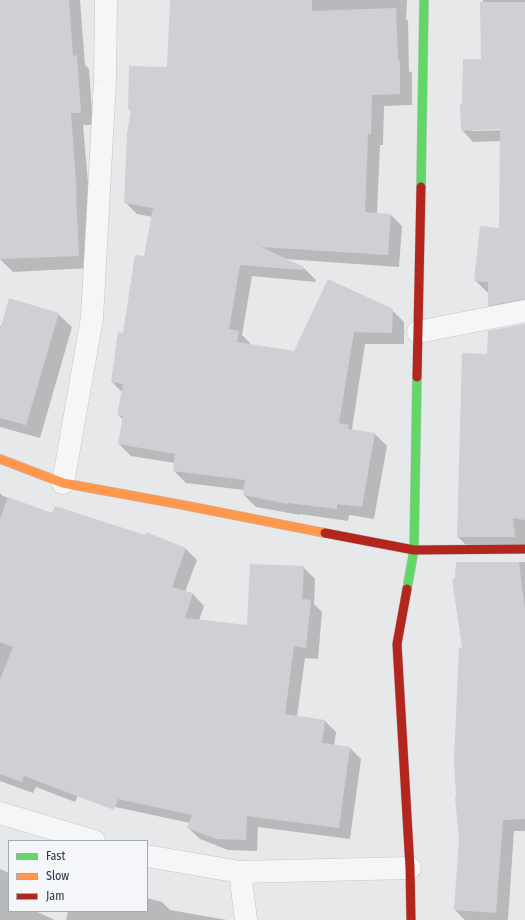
<!DOCTYPE html>
<style>
body{margin:0}
#map{position:relative;width:525px;height:920px;overflow:hidden;background:#e6e8ea;font-family:"Fira Sans Condensed",sans-serif}
canvas{display:block}
.legend{position:absolute;left:8px;top:840px;width:140px;height:72px;box-sizing:border-box;background:#f4f6f9;border:1px solid #a4a8b1;margin:0;padding:5px 7px;list-style:none;font-size:12px;color:#2b3445}
.legend li{display:flex;align-items:center;gap:8px;height:20px}
.legend b{width:20px;border:1px solid #a4a8b1}
</style>
<div id="map">
<canvas width="525" height="920"></canvas>
<ul class="legend">
<li><b style="height:5px;background:#63d668"></b>Fast</li>
<li><b style="height:5px;background:#ff974d"></b>Slow</li>
<li><b style="height:5px;background:#b3261e"></b>Jam</li>
</ul>
</div>
<script>
const c = document.querySelector('canvas').getContext('2d');
c.lineJoin = 'round';
function fillPath(path, color) { c.fillStyle = color; c.fill(path, 'evenodd'); }
const poly = rows => new Path2D(rows.map(r => 'M' + r).join(''));
function trace(path, color, width, dash) { c.strokeStyle = color; c.lineWidth = width; c.lineCap = dash ? 'butt' : 'round'; c.setLineDash(dash || []); c.stroke(path); }
fillPath(poly([
 [0,0,80,0,85,65,89,69,93,125,83,125,90,206,91,268,13,272,0,259],
 [171,0,407,0,406,19,408,21,409,71,412,73,412,105,384,106,383,145,380,145,377,214,390,214,402,226,399,267,285,259,304,268,316,280,315,282,252,276,242,335,250,343,250,345,295,352,392,310,404,322,404,344,365,344,352,429,354,431,375,434,387,446,374,519,349,515,348,521,300,514,300,515,256,507,244,495,244,490,186,483,174,471,175,463,131,456,119,444,123,420,118,414,122,392,112,382,123,334,145,257,153,217,137,214,125,202,132,112,129,109,168,68],
 [483,0,525,0,525,312,500,317,489,305,489,292,487,292,475,280,500,229,501,141,473,142,462,130,463,105,482,60],
 [505,128,505,130,472,131,472,129],
 [58,314,72,327,40,438,0,427,0,326,2,327],
 [525,330,525,548,469,548,458,537,488,355],
 [0,493,3,496,53,514,146,536,147,534,186,549,197,560,185,592,193,594,204,606,199,620,248,626,303,567,315,579,314,604,322,612,318,659,305,658,297,717,325,721,336,732,334,746,350,748,361,759,350,839,258,827,257,851,228,850,200,839,188,828,190,823,111,806,112,721,75,802,36,787,33,793,0,781],
 [525,562,525,831,514,831,508,920,465,920,455,910,460,838,463,649,456,579,457,563],
 [0,869,9,873,9,911,35,911,55,920,0,920],
 [147,898,162,902,170,910,227,920,66,920,68,911,147,911]
]), '#0003');
fillPath(poly([
 [0,0,69,0,73,56,77,55,81,113,71,113,77,195,76,194,79,256,0,259],
 [170,0,312,0,312,11,396,8,398,60,400,60,400,94,372,95,371,134,368,134,365,212,391,214,388,255,261,247,304,267,303,270,240,265,229,329,239,331,237,342,294,351,328,279,393,309,392,333,354,332,339,423,349,425,348,429,375,433,362,507,337,504,337,509,288,503,288,504,243,495,245,480,173,471,175,454,118,444,123,416,117,415,123,384,111,382,118,332,123,333,135,255,144,256,153,208,124,203,127,134,131,109,128,109,129,66,167,67],
 [480,2,525,2,525,299,488,306,488,282,474,281,480,226,499,228,500,129,461,131,460,104,462,104,463,59,481,59],
 [9,298,59,313,26,425,0,418,0,330],
 [525,324,525,520,513,518,515,537,457,537,462,353,487,354,488,331],
 [8,497,52,513,55,506,145,535,146,532,186,548,172,587,193,593,185,618,247,625,250,564,304,566,302,599,311,600,306,648,294,646,285,714,325,720,322,743,350,747,339,828,247,816,246,840,216,839,187,828,192,815,118,799,114,810,24,776,22,782,0,774,0,680,13,647,0,642,0,519],
 [456,562,519,562,525,609,525,819,503,820,496,913,454,910,459,838,455,797,456,797,454,759,459,647,462,648,452,579,455,578]
]), '#ced0d3');
const street = poly([
 [418,332,525,311],
 [63,483,92,318,105,81,106,0],
 [0,813,94,841],
 [147,856,240,872,410,868],
 [240,872,246,920]
]);
const fast = poly([
 [421,187,424,0],
 [407,589,414,550,417,377]
]);
const slow = poly([
 [0,459,63,483,183,505,325,533]
]);
const jam = poly([
 [417,377,421,187],
 [325,533,414,550,525,549],
 [407,589,397,644,410,868,411,920]
]);
trace(street, '#c4c6c8', 23);
trace(fast, '#c4c6c8', 10);
trace(slow, '#c4c6c8', 10);
trace(jam, '#c4c6c8', 10);
trace(street, '#f5f6f7', 22);
trace(fast, '#63d668', 9);
trace(slow, '#ff974d', 9);
trace(jam, '#b3261e', 9);
</script>
